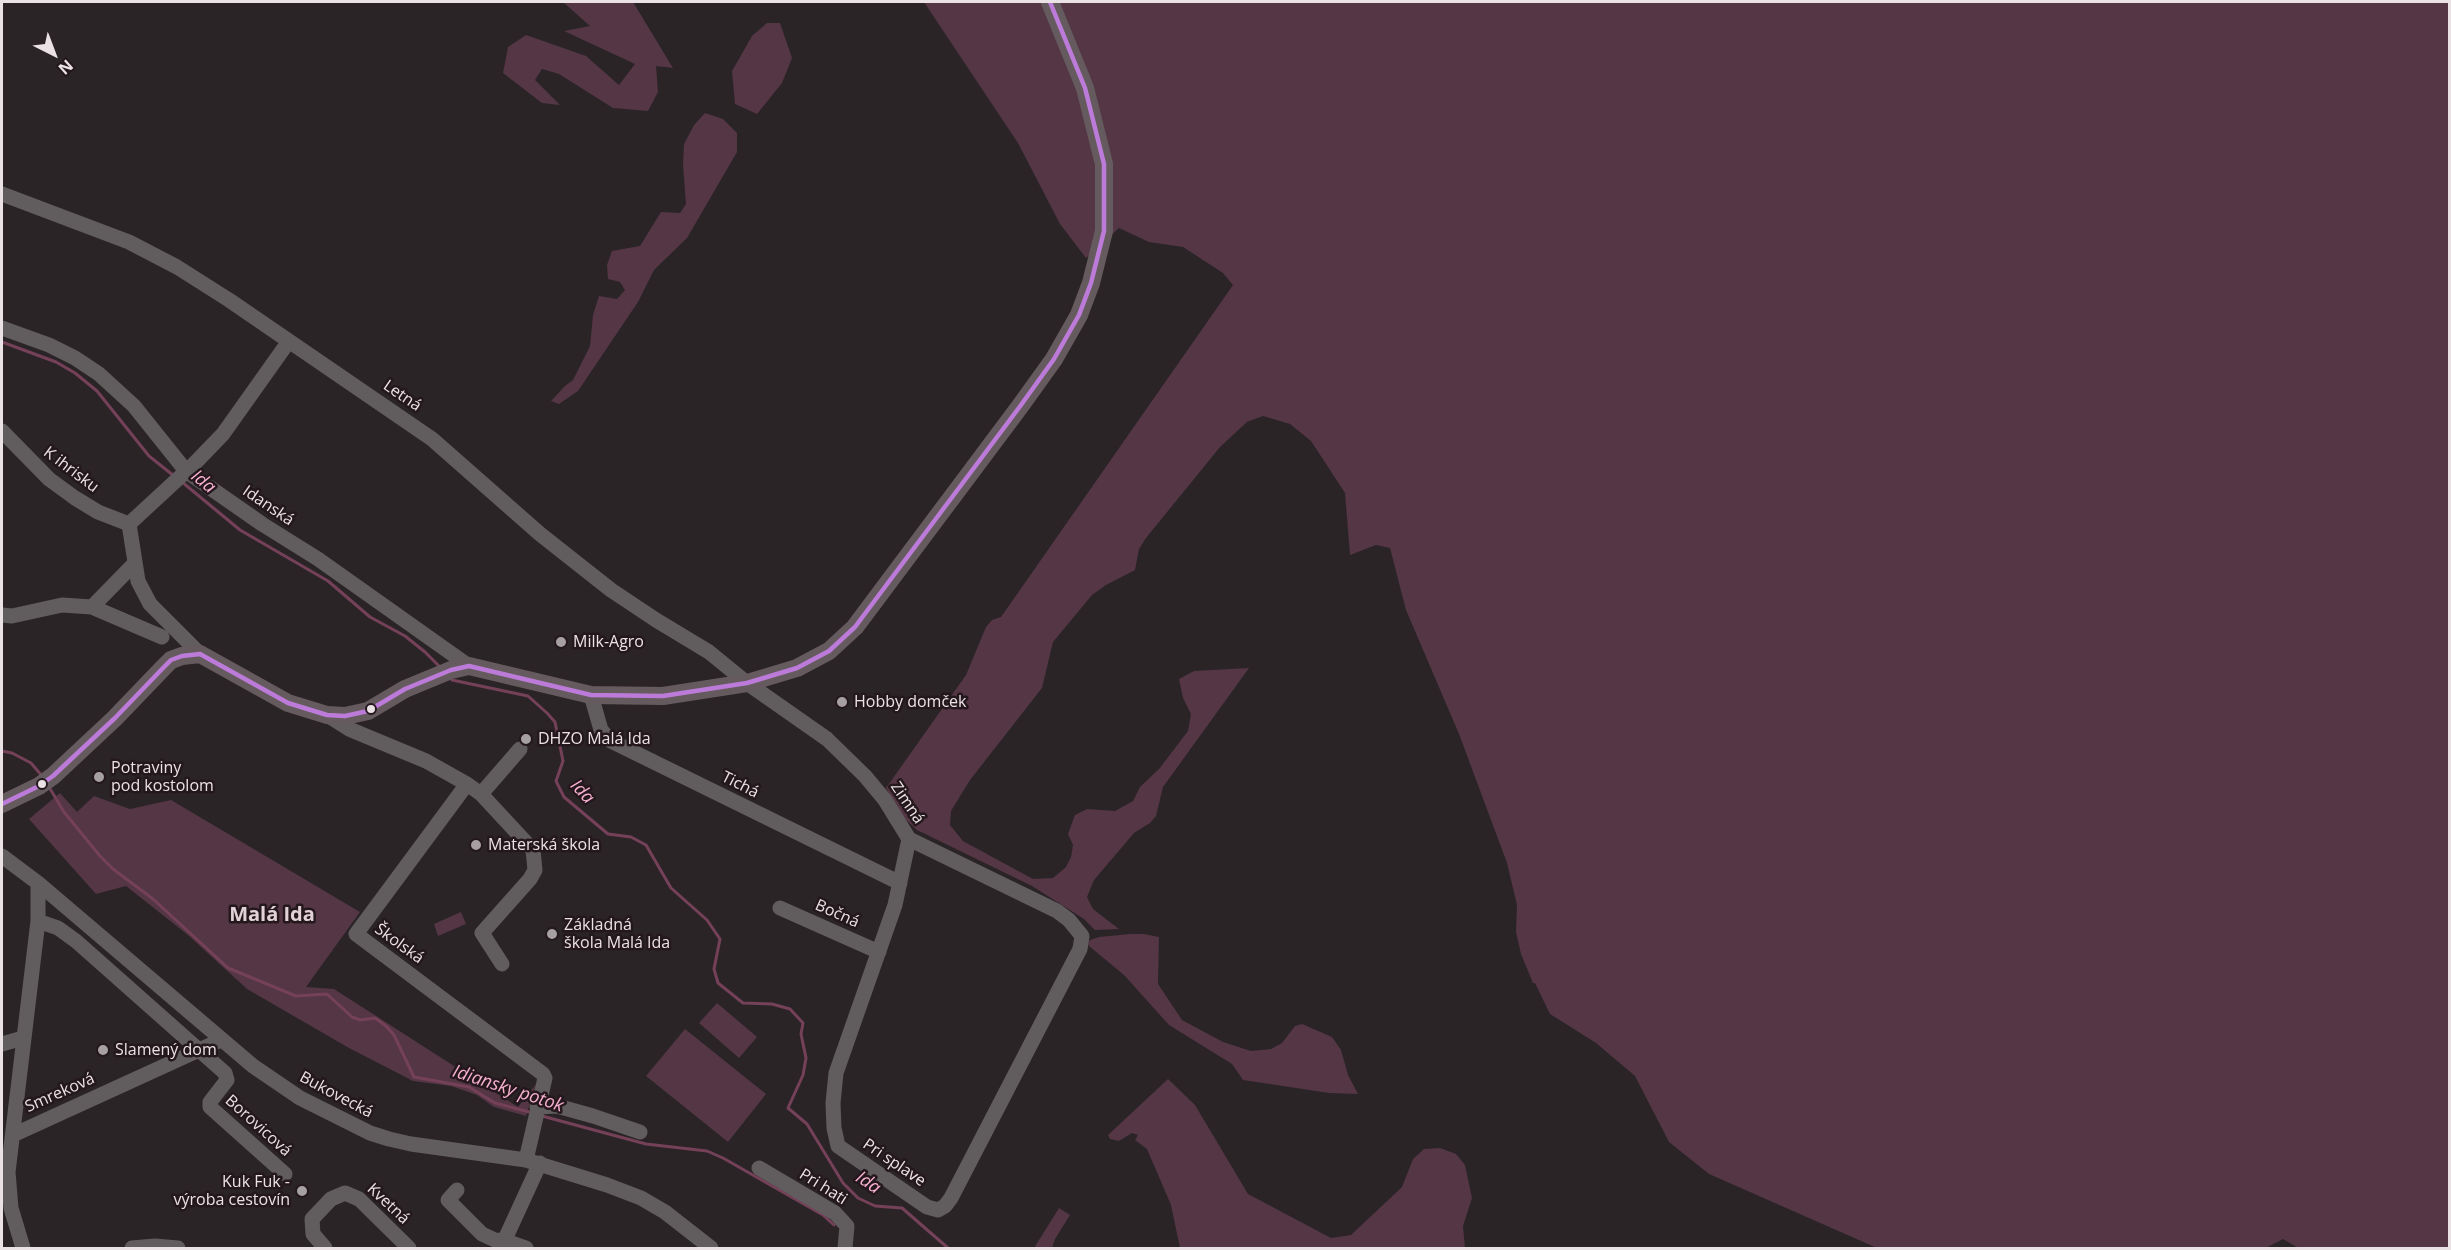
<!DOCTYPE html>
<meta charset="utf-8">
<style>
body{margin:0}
#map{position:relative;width:2451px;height:1250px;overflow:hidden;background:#2a2427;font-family:"Open Sans",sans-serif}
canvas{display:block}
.frame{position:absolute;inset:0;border:3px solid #ebe2e6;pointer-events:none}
.north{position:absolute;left:24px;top:24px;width:60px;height:60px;-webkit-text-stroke:4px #24181d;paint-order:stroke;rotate:138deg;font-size:16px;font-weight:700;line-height:24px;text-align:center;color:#ebe2e6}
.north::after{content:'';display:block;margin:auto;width:21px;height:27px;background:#ebe2e6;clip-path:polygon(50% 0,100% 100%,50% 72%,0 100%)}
</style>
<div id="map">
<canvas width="2451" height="1250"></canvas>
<div class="frame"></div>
<div class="north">N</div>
</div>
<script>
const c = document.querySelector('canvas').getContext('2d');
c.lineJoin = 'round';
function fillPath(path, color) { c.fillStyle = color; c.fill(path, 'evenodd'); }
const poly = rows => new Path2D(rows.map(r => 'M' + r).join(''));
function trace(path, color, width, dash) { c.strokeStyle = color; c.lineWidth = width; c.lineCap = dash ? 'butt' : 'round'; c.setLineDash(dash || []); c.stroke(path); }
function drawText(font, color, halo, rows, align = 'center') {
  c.font = font + ' "Open Sans",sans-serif'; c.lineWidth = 5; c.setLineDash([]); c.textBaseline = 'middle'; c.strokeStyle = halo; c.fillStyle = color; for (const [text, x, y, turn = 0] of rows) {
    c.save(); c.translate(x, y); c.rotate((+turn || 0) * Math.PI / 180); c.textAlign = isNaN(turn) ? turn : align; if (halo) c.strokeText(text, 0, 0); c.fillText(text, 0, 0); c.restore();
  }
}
fillPath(poly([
 [563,2,633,2,673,68,656,66,658,92,648,111,613,108,559,74,542,69,535,80,560,105,542,103,503,73,508,47,526,35,586,56,619,85,635,64,564,31,590,26],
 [924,2,2449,2,2449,1248,2298,1248,2283,1239,2266,1248,1877,1248,1709,1174,1669,1142,1635,1076,1596,1043,1550,1014,1535,983,1533,983,1521,954,1516,932,1517,905,1507,863,1459,734,1406,610,1390,548,1376,545,1350,555,1345,493,1311,441,1290,424,1263,416,1247,422,1220,447,1146,538,1139,549,1135,570,1106,585,1092,595,1053,642,1042,688,970,780,951,811,950,825,963,841,1033,879,1053,878,1066,867,1071,857,1073,845,1068,834,1075,815,1087,809,1115,811,1133,801,1140,787,1159,769,1188,731,1191,714,1183,698,1179,679,1194,671,1249,668,1163,787,1156,816,1150,823,1134,833,1094,880,1087,897,1093,909,1119,929,1095,930,1084,919,1032,886,917,830,904,818,886,788,966,675,986,627,992,620,1001,617,1233,285,1223,273,1183,247,1149,242,1119,228,1086,258,1060,224,1018,143],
 [767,23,780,23,792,58,782,83,757,114,735,104,732,71,752,36],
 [705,113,723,119,737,133,737,152,687,238,654,270,638,302,578,391,559,404,551,401,565,386,573,380,590,346,593,315,599,296,617,299,625,290,620,282,608,279,607,265,612,251,640,246,661,212,680,213,686,204,683,165,684,144,694,125],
 [60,793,77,812,94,796,130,809,171,800,360,912,306,987,334,989,518,1107,536,1084,526,1116,494,1107,477,1095,451,1086,413,1081,349,1048,247,989,188,935,126,886,96,894,29,819],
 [461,912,466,924,438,936,434,924],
 [1130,934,1144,934,1159,937,1158,984,1182,1020,1223,1042,1251,1051,1271,1049,1282,1043,1295,1026,1302,1024,1332,1037,1341,1050,1348,1075,1358,1094,1329,1093,1243,1080,1232,1064,1169,1025,1124,975,1089,946,1088,943,1090,940,1099,937],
 [717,1003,757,1037,739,1058,699,1023],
 [685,1029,766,1094,728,1142,646,1076],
 [1168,1079,1195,1105,1248,1194,1331,1238,1351,1235,1402,1187,1413,1159,1424,1149,1440,1148,1456,1154,1465,1165,1472,1198,1463,1226,1465,1248,1180,1248,1171,1205,1147,1149,1135,1140,1138,1135,1132,1133,1119,1141,1110,1139,1108,1135],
 [1059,1208,1070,1215,1055,1239,1052,1248,1034,1248]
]), '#543644');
trace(poly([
 [2,342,56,362,75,373,97,391,149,456,174,476],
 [182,482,240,530,328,581,370,617,405,636,425,652,441,668],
 [450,677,452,680,528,696,547,713,555,722,563,761,556,781,564,797,608,834,631,837,646,845,671,888,707,920,720,939,714,969,718,983,743,1003,772,1004,790,1009,803,1023,801,1034,806,1058,803,1075,788,1108,807,1124,843,1183,858,1198,875,1206,902,1208,948,1248],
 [2,751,12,753,31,763,42,776],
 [49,787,64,812,100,856,113,869,153,899,228,968,296,996,327,994,352,1017,360,1020,375,1018,386,1026,394,1035,414,1077,469,1087,495,1103,533,1113],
 [542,1116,646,1144,707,1151,723,1158,823,1215,834,1225]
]), '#754159', 3);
trace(poly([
 [2,194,129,242,177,267,229,300,432,439,540,534,611,590,656,620,709,652,747,683,827,739,865,776,885,800,909,839,1057,911,1069,920,1082,936,1080,949,951,1198,945,1206,938,1210,927,1207,838,1146,834,1128,833,1103,836,1073,895,905,909,839],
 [2,328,49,345,75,358,99,374,134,406,186,471,262,524,318,559,469,666],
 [2,431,49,479,75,498,98,512,129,524],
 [92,607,162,637],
 [2,615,12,616,62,605,92,607,133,565],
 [200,654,150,604,138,581,129,524,194,464,223,434,289,341],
 [591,695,601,730,611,741,900,883],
 [327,715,349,729,426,761,467,784,481,794,533,850,535,870,530,879,482,933,502,964],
 [467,784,356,934,543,1074,545,1078,526,1160],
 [481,794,520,749],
 [2,856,38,883,253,1066,300,1098,370,1133,389,1139,411,1144,526,1160,607,1185,641,1198,665,1212,711,1248],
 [780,908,879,952],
 [38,921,58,928,76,941,225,1073,227,1080,210,1102,210,1107,285,1174],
 [2,1044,23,1038],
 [537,1107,557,1106,593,1116,640,1132],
 [13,1135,221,1040],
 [759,1168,835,1213,847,1226,845,1248],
 [457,1190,448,1200,482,1234,495,1240,506,1241,526,1248],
 [23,1248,11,1208,8,1172,38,921,38,883],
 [132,1248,155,1246,178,1248],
 [325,1248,313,1234,312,1219,331,1199,345,1193,359,1199,409,1248],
 [501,1248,540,1163]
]), '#615c5e', 15);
trace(poly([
 [2,804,39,786,53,776,115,718,163,668,171,660,182,656,200,654,288,703,327,715,345,716,368,711,405,689,451,670,469,666,591,695,663,696,747,683,797,668,829,651,855,627,1021,405,1054,359,1079,315,1091,283,1104,231,1104,164,1085,88,1050,2]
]), '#655b5f', 18);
trace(poly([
 [2,804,39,786,53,776,115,718,163,668,171,660,182,656,200,654,288,703,327,715,345,716,368,711,405,689,451,670,469,666,591,695,663,696,747,683,797,668,829,651,855,627,1021,405,1054,359,1079,315,1091,283,1104,231,1104,164,1085,88,1050,2]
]), '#bd7bd9', 4.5);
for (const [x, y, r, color] of [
 [561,642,6,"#a7a0a3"],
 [842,702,6,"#a7a0a3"],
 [371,709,5,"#ebe2e6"],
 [526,739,6,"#a7a0a3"],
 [99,777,6,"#a7a0a3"],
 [42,784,5,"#ebe2e6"],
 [476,845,6,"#a7a0a3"],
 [552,934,6,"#a7a0a3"],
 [103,1050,6,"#a7a0a3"],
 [302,1191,6,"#a7a0a3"]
]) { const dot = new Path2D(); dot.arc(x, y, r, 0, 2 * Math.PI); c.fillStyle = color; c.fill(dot); trace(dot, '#24181d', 2); }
drawText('16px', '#ebe2e6', '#24181d', [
 ["Letná",402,396,34],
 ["K ihrisku",71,470,37],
 ["Idanská",268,506,34],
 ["Tichá",740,785,27],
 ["Zimná",907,803,56],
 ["Bočná",837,914,24],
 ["Školská",399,944,36],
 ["Smreková",60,1093,-24],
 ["Bukovecká",336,1095,28],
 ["Borovicová",258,1126,42],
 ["Pri splave",894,1163,34],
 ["Pri hati",823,1187,32],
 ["Kvetná",388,1204,43]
]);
drawText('16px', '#ebe2e6', '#24181d', [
 ["Milk-Agro",573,642],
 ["Hobby domček",854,702],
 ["DHZO Malá Ida",538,739],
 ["Potraviny",111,768],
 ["pod kostolom",111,786],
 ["Materská škola",488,845],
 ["Základná",564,925],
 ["škola Malá Ida",564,943],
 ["Slamený dom",115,1050],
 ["Kuk Fuk -",290,1182,"right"],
 ["výroba cestovín",290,1200,"right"]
], 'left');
drawText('italic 18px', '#f9b1d1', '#24181d', [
 ["Ida",203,482,39],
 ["Ida",582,792,47],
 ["Idiansky potok",508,1089,18],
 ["Ida",868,1183,33]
]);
drawText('bold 20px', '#e2d1d7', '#24181d', [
 ["Malá Ida",272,915]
]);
</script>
